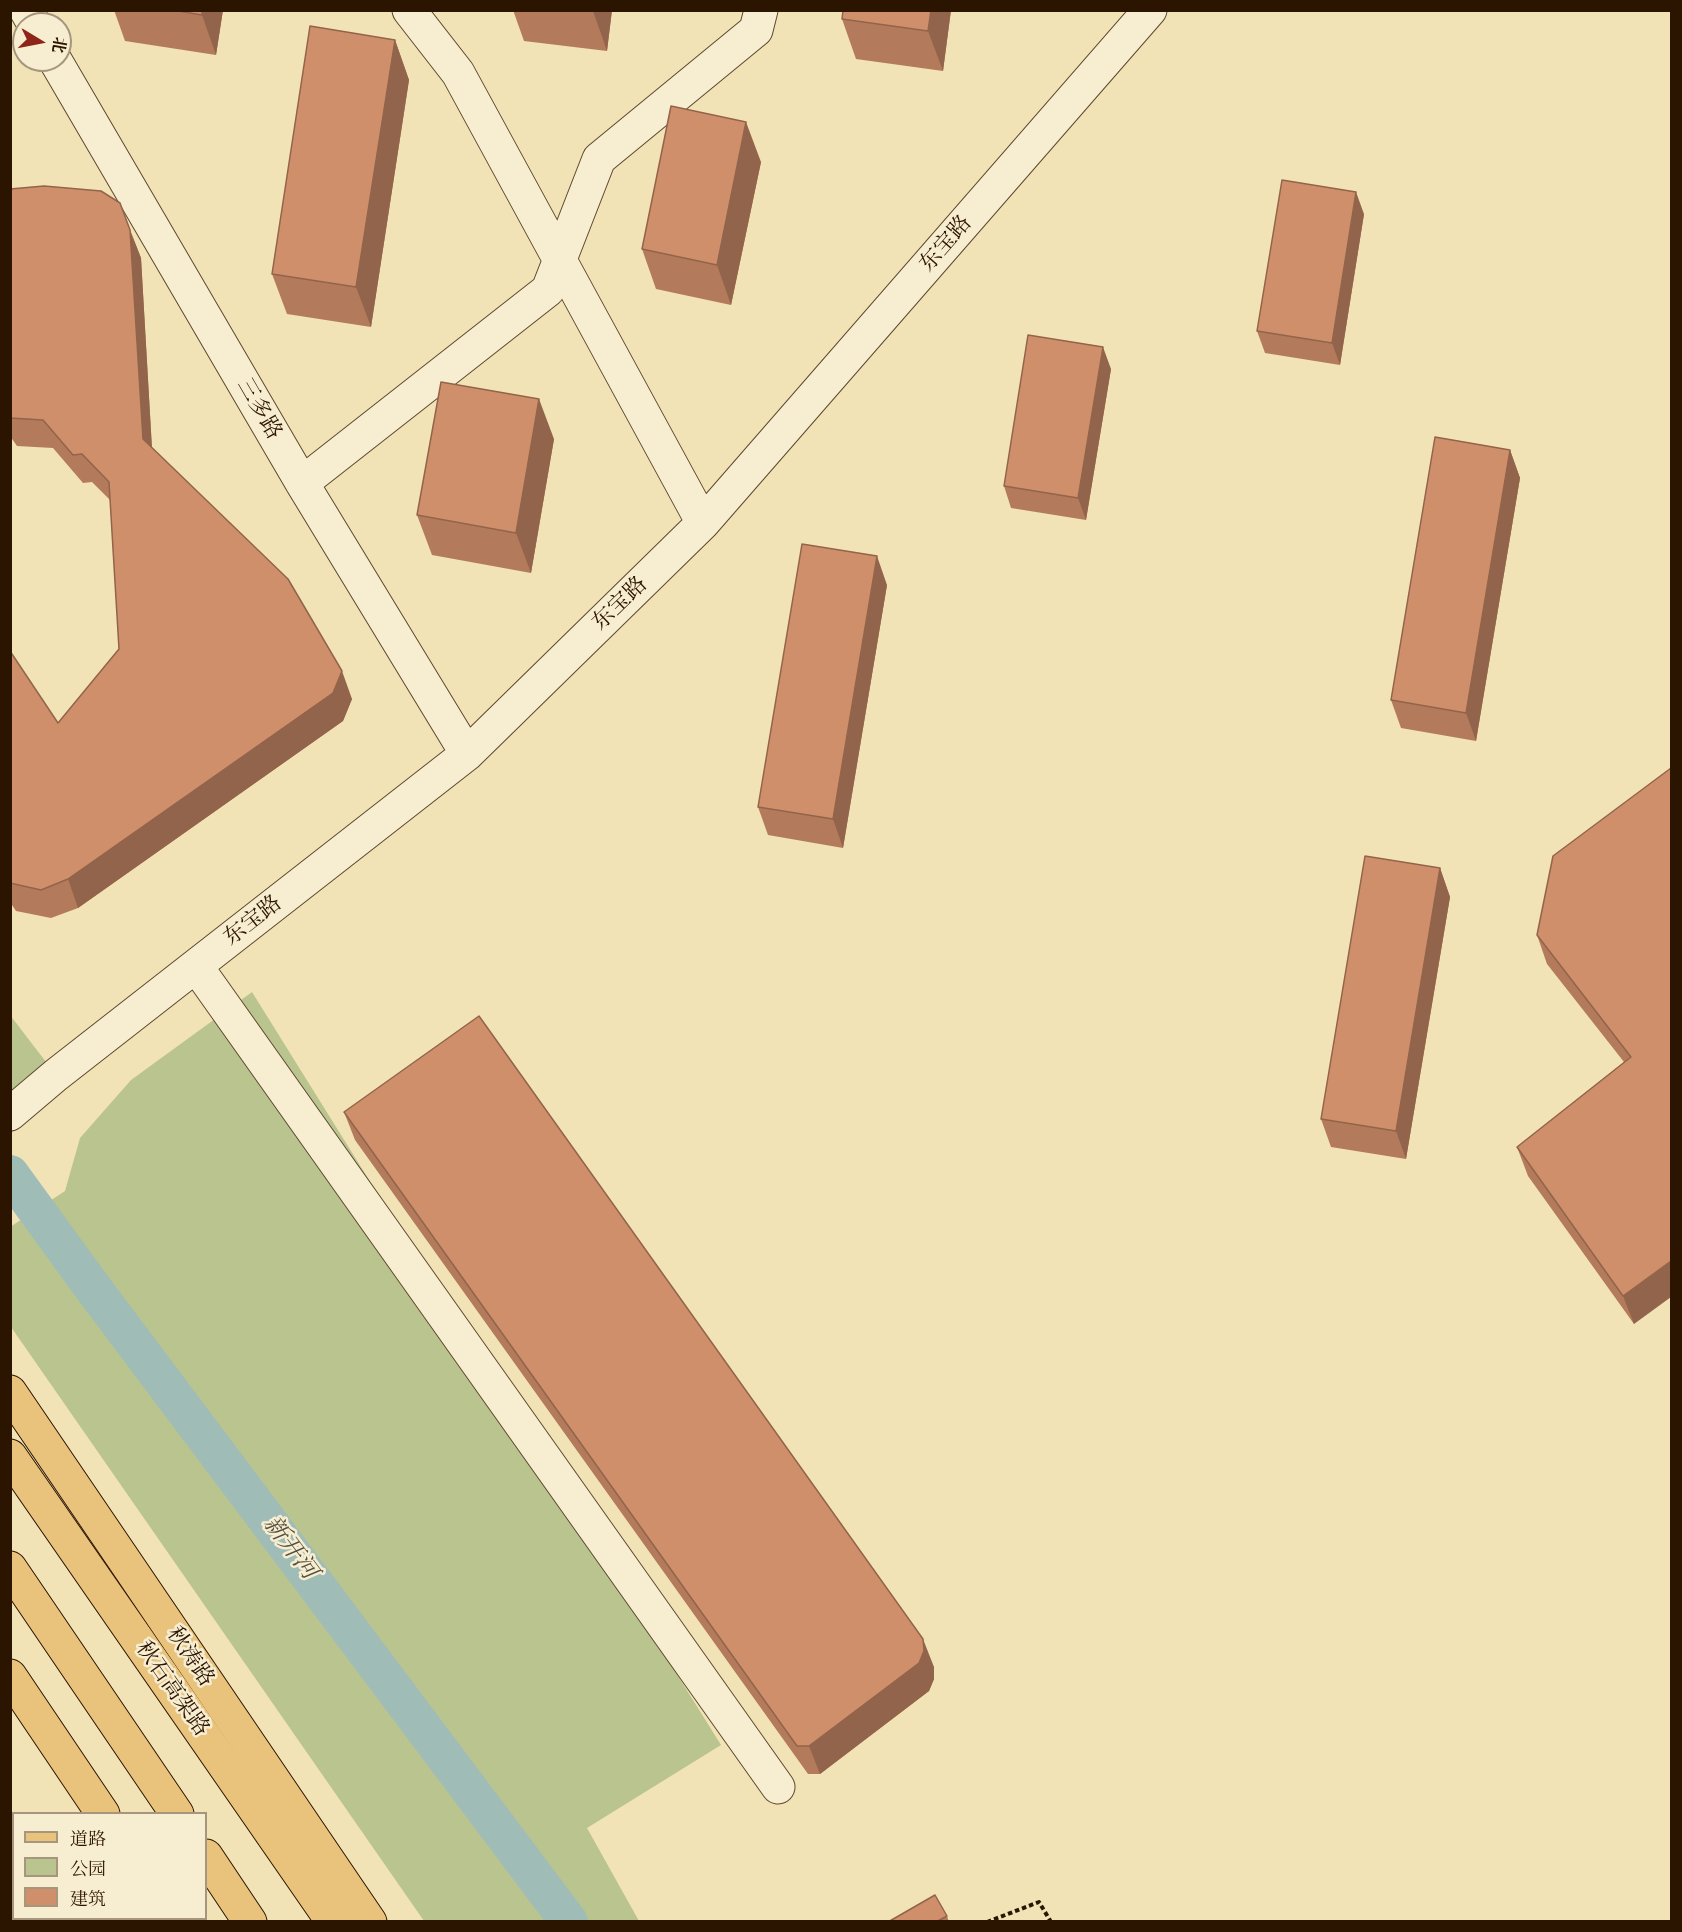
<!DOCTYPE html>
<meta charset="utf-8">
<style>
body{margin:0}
#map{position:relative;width:1682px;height:1932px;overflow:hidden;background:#f2e3b6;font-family:"Old Standard TT","Noto Serif SC",serif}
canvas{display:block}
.frame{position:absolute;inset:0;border:12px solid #2b1400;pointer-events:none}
.legend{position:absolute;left:12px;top:1812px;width:195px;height:108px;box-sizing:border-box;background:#f7edd0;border:2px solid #a5967d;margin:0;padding:8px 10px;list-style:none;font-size:18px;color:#2b1400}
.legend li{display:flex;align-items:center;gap:12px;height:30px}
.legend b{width:30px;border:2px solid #a5967d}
.north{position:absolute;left:12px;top:12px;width:60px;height:60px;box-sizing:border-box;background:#f7edd0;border:2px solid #a5967d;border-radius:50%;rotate:100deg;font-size:16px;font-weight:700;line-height:24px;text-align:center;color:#2b1400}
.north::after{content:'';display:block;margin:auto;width:21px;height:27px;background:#8f2418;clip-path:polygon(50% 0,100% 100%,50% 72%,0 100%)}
</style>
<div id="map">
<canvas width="1682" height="1932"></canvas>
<div class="frame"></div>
<ul class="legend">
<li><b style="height:8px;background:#e9c27b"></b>道路</li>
<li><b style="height:16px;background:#bac48e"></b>公园</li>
<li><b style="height:16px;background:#d08f6b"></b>建筑</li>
</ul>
<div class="north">北</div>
</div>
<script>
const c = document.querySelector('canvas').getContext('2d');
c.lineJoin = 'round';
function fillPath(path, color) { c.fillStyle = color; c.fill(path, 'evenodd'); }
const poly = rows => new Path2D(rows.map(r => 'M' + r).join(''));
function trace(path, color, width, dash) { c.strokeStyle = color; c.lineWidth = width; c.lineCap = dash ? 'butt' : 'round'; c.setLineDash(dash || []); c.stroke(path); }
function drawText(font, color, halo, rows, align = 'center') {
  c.font = font + ' "Old Standard TT","Noto Serif SC",serif'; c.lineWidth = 5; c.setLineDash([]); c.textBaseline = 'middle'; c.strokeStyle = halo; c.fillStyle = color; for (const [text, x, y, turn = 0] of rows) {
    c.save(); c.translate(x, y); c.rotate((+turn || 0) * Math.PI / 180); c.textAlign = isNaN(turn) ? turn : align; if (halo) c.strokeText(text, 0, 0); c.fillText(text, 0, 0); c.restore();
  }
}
fillPath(poly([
 [252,992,721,1745,587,1828,639,1921,424,1921,11,1327,10,1227,65,1191,80,1138,131,1080],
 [10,1015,56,1075,10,1114]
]), '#bac48e');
trace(poly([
 [10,1174,90,1284,569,1922]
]), '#9fbcb7', 38);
const minor = poly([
 [26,10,34,24],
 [409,10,458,73,703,523],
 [55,60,302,483,467,754],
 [302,483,548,290,599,159,756,30,761,10],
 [196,966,778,1787],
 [10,1114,56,1075,467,754,703,523,1150,10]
]);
const major = poly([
 [10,1392,370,1922],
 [10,1676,103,1814],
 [176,1918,178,1922]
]);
const highway = poly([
 [10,1456,333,1922],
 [10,1568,177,1814],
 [206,1856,250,1922]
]);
trace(minor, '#5d482e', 35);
trace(major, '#2b1400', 35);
trace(highway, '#2b1400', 35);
trace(poly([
 [987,1922,1039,1902,1051,1922]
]), '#2b1400', 4, [4.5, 3]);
trace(minor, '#f7edd0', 33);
trace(major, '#e9c27b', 33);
trace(highway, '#e9c27b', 33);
fillPath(poly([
 [114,10,223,10,216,55,125,41],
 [513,10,612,10,607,51,524,41],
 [843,10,951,10,943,71,856,59,842,19],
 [395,40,409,80,371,327,287,314,272,274],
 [761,162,731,305,656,289,642,249],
 [10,189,130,230,141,258,152,448,352,699,343,721,78,908,51,918,16,911,10,902,10,651,58,723,119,649,110,500,92,482,83,483,53,448,17,446,10,436],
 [1364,214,1340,365,1265,353,1257,331],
 [1111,369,1086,520,1011,508,1004,486],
 [554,439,531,573,432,555,417,515],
 [1510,450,1520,478,1476,741,1401,728,1391,700],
 [887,585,843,848,768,835,758,807],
 [1671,768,1634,1324,1528,1176,1517,1147,1624,1062,1547,964,1537,935],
 [1440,868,1450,897,1406,1159,1331,1147,1321,1119],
 [344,1112,934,1667,934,1679,929,1691,820,1774,808,1774,355,1140],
 [947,1916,949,1922,888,1922]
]), '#b37b5c');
fillPath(poly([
 [202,10,223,10,216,55,202,15],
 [593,10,612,10,607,51,593,11],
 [931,10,951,10,943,71,928,31],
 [395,40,409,80,371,327,356,287],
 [746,122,761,162,731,305,717,265],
 [1356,192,1364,214,1340,365,1332,343],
 [130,230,141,258,153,467,143,439],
 [1103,347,1111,369,1086,520,1078,498],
 [539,399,554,439,531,573,516,533],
 [1510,450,1520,478,1476,741,1466,713],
 [877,556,887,585,843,848,833,819],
 [342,671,352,699,343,721,78,908,68,879],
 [1440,868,1450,897,1406,1159,1396,1131],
 [1671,1261,1671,1297,1634,1324,1623,1296],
 [923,1639,934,1667,934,1679,929,1691,820,1774,809,1746]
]), '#92644b');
const building = poly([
 [172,10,202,10,202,15,172,10],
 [843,10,931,10,928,31,842,19,843,10],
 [310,26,395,40,356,287,272,274,310,26],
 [671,106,746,122,717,265,642,249,671,106],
 [1282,180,1356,192,1332,343,1257,331,1282,180],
 [44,186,101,191,120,203,130,230,143,439,288,579,342,671,333,693,68,879,41,890,10,883,10,651,58,723,119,649,109,482,82,454,73,455,43,420,10,418,10,189,44,186],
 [1028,335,1103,347,1078,498,1004,486,1028,335],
 [441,382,539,399,516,533,417,515,441,382],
 [1435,437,1510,450,1466,713,1391,700,1435,437],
 [802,544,877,556,833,819,758,807,802,544],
 [1671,768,1671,1261,1623,1296,1517,1147,1631,1057,1537,935,1553,856,1671,768],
 [1365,856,1440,868,1396,1131,1321,1119,1365,856],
 [479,1016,923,1639,924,1651,919,1663,809,1746,797,1746,344,1112,479,1016],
 [935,1895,947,1916,936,1922,888,1922,935,1895]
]);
fillPath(building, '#d08f6b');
trace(building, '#92644b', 1.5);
drawText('22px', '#2b1400', '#f7edd0', [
 ["东宝路",946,244,-49],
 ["三多路",259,409,60],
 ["东宝路",620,604,-44],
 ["东宝路",253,921,-38],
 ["秋涛路",190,1657,56],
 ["秋石高架路",172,1689,55]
]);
drawText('italic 24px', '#544f40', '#f7edd0', [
 ["新开河",290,1548,53]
]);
</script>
